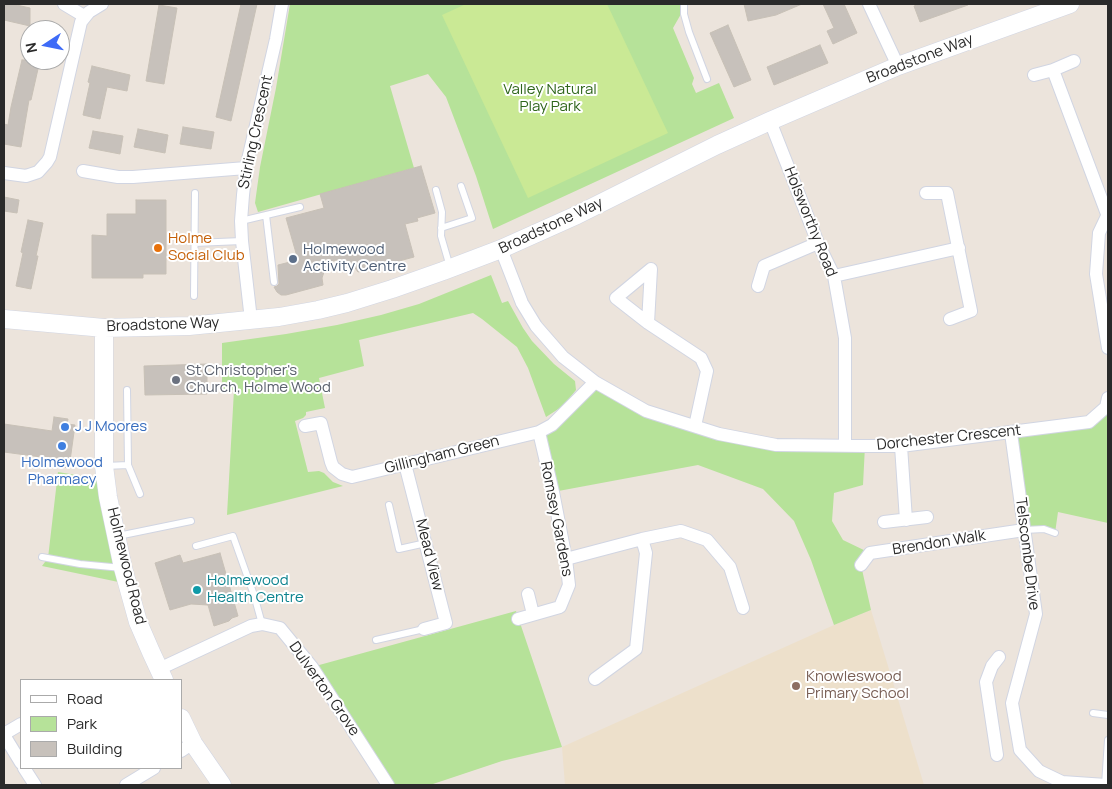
<!DOCTYPE html>
<style>
body{margin:0}
#map{position:relative;width:1112px;height:789px;overflow:hidden;background:#ece4dc;font-family:Manrope,sans-serif}
canvas{display:block}
.frame{position:absolute;inset:0;border:5px solid #2a2a2a;pointer-events:none}
.legend{position:absolute;left:20px;top:679px;width:162px;height:90px;box-sizing:border-box;background:#fff;border:1px solid #aaa;margin:0;padding:6px 9px;list-style:none;font-size:15px;color:#2a2a2a}
.legend li{display:flex;align-items:center;gap:10px;height:25px}
.legend b{width:25px;border:1px solid #aaa}
.north{position:absolute;left:20px;top:20px;width:50px;height:50px;box-sizing:border-box;background:#fff;border:1px solid #aaa;border-radius:50%;rotate:259deg;font-size:14px;font-weight:700;line-height:20px;text-align:center;color:#2a2a2a}
.north::after{content:'';display:block;margin:auto;width:18px;height:22px;background:#3e6bf7;clip-path:polygon(50% 0,100% 100%,50% 72%,0 100%)}
</style>
<div id="map">
<canvas width="1112" height="789"></canvas>
<div class="frame"></div>
<ul class="legend">
<li><b style="height:6px;background:#fff"></b>Road</li>
<li><b style="height:14px;background:#b6e299"></b>Park</li>
<li><b style="height:14px;background:#c7c1bb"></b>Building</li>
</ul>
<div class="north">N</div>
</div>
<script>
const c = document.querySelector('canvas').getContext('2d');
c.lineJoin = 'round';
function fillPath(path, color) { c.fillStyle = color; c.fill(path, 'evenodd'); }
const poly = rows => new Path2D(rows.map(r => 'M' + r).join(''));
function trace(path, color, width, dash) { c.strokeStyle = color; c.lineWidth = width; c.lineCap = dash ? 'butt' : 'round'; c.setLineDash(dash || []); c.stroke(path); }
function drawText(font, color, halo, rows, align = 'center') {
  c.font = font + ' Manrope,sans-serif'; c.lineWidth = 4; c.setLineDash([]); c.textBaseline = 'middle'; c.strokeStyle = halo; c.fillStyle = color; for (const [text, x, y, turn = 0] of rows) {
    c.save(); c.translate(x, y); c.rotate((+turn || 0) * Math.PI / 180); c.textAlign = isNaN(turn) ? turn : align; if (halo) c.strokeText(text, 0, 0); c.fillText(text, 0, 0); c.restore();
  }
}
fillPath(poly([
 [871,610,924,785,565,785,562,747,834,625]
]), '#ede0cb');
fillPath(poly([
 [290,4,681,4,681,14,673,28,694,78,692,84,696,93,719,83,734,118,493,229,476,176,446,97,428,74,390,86,414,168,258,212,255,203,260,167,276,88],
 [491,275,502,303,508,301,523,328,532,341,554,364,575,381,576,390,563,406,546,417,528,368,517,347,482,319,473,313,359,340,364,366,319,378,325,408,306,412,306,415,303,418,295,421,308,472,319,471,324,473,333,482,343,486,227,515,234,390,222,390,222,343,286,334,337,325,381,315,419,304],
 [595,382,646,411,719,434,865,446,863,485,834,493,832,521,843,540,870,553,861,565,871,610,834,625,811,560,794,521,763,489,698,465,553,492,539,432],
 [1108,410,1108,523,1058,512,1055,533,1024,530,1011,433,1089,422],
 [58,472,106,480,128,584,42,566,48,558],
 [516,611,562,747,502,761,430,785,388,785,312,667]
]), '#b6e299');
fillPath(poly([
 [466,4,607,4,668,133,528,198,442,15]
]), '#cae995');
const building = poly([
 [4,4,12,4,30,8,30,26,4,20,4,4],
 [241,4,257,4,231,121,216,117,241,4],
 [744,4,802,4,776,15,748,21,744,4],
 [823,4,844,4,857,33,833,44,827,31,834,28,823,4],
 [920,4,967,4,968,5,920,22,914,6,920,4],
 [159,5,177,8,164,84,146,81,159,5],
 [728,25,751,80,734,87,710,33,728,25],
 [820,45,828,63,774,85,767,67,820,45],
 [22,60,40,60,31,100,29,100,21,147,4,144,4,124,8,125,11,107,22,60],
 [92,66,130,75,127,91,107,87,100,119,83,115,90,83,88,82,92,66],
 [183,127,214,132,211,149,180,144,183,127],
 [138,129,168,135,165,153,134,147,138,129],
 [93,131,123,136,120,154,89,148,93,131],
 [421,166,435,213,417,218,418,221,405,224,414,257,358,272,353,265,349,262,340,260,336,260,331,262,325,269,322,278,323,285,286,295,281,295,277,292,274,287,277,286,279,284,278,265,298,260,286,218,324,208,320,194,421,166],
 [4,197,19,200,17,213,4,211,4,197],
 [136,200,166,200,166,274,143,274,143,278,92,278,92,235,107,236,107,214,136,214,136,200],
 [28,220,43,223,36,256,38,256,31,289,16,286,23,253,21,252,28,220],
 [207,364,207,394,145,395,144,366,207,364],
 [54,417,68,419,67,424,75,425,69,468,55,466,56,459,4,452,4,424,52,431,54,417],
 [220,553,238,616,232,618,229,621,214,626,208,605,191,604,170,610,155,563,180,555,183,563,220,553]
]);
fillPath(building, '#c7c1bb');
trace(building, '#c7c0b6', 1);
const lane = poly([
 [684,4,684,14,689,32,707,79],
 [436,190,442,212,441,236,450,267],
 [266,215,274,282],
 [241,221,300,207],
 [441,228,472,218,461,186],
 [194,243,242,241],
 [194,296,195,193],
 [128,465,140,494],
 [105,466,128,465,127,390],
 [389,505,399,549,426,543],
 [1024,530,1044,529,1055,533],
 [118,536,191,521],
 [196,546,233,536,254,595,262,624],
 [42,557,80,564,122,568],
 [376,640,424,629],
 [1093,713,1108,715],
 [1105,785,1108,740]
]);
const street = poly([
 [64,4,84,16],
 [869,4,898,66],
 [1053,70,1107,214],
 [1034,75,1053,70,1074,61],
 [770,121,818,243,834,276,845,338,845,445],
 [83,171,118,177,133,177,246,168],
 [4,173,26,176,38,172,47,162,50,157,81,22,89,12,102,4],
 [926,193,947,193,971,311,950,319],
 [1108,214,1099,233,1096,274,1108,348],
 [501,249,522,303,536,326,563,357,595,382,646,411,719,434,776,445,865,446,901,446,1089,422,1106,407,1108,398],
 [834,276,959,248],
 [758,286,764,266,818,243],
 [251,320,242,241,241,221,243,195,246,168,276,39,282,4],
 [648,323,651,269,616,298,648,323,701,358,707,371,695,426],
 [305,426,321,423,331,462,333,467,342,474,352,477,539,432,552,425,595,382],
 [1011,433,1036,614,1012,703,1020,750,1039,771,1062,782,1106,785],
 [901,446,906,520],
 [405,464,446,623,424,629],
 [884,522,927,517],
 [566,559,642,539,681,531,707,540,730,567,743,608],
 [861,565,870,553,1024,530],
 [528,594,533,614],
 [518,619,560,607,569,585,566,559,553,492,539,432],
 [159,669,251,626,262,624,280,628,312,667,388,785],
 [595,679,636,649,646,553,642,539],
 [4,734,21,724],
 [4,735,21,763],
 [181,751,193,743],
 [997,755,986,682,992,666,999,657],
 [24,768,35,785],
 [126,785,154,768]
]);
const secondary = poly([
 [4,319,104,328,189,326,279,317,318,310,347,303,392,289,443,271,501,249,577,215,717,145,770,121,898,66,1070,4],
 [104,328,104,466,108,497,123,568,138,622,151,652,164,680],
 [181,718,193,743,222,785]
]);
trace(lane, '#d1d5e2', 8);
trace(street, '#d1d5e2', 14);
trace(secondary, '#d1d5e2', 19);
trace(lane, '#fff', 6);
trace(street, '#fff', 12);
trace(secondary, '#fff', 18);
for (const [x, y, r, color] of [
 [158,248,5,"#e8710a"],
 [293,259,5,"#5c6f8a"],
 [176,380,5,"#6b7280"],
 [65,427,5,"#3f7fe0"],
 [62,446,5,"#3f7fe0"],
 [197,590,5,"#0f9aa8"],
 [796,686,5,"#8d6e63"]
]) { const dot = new Path2D(); dot.arc(x, y, r, 0, 2 * Math.PI); c.fillStyle = color; c.fill(dot); trace(dot, '#fff', 2); }
drawText('15px', '#2a2a2a', '#fff', [
 ["Broadstone Way",920,59,-21],
 ["Stirling Crescent",256,132,-78],
 ["Holsworthy Road",810,222,68],
 ["Broadstone Way",551,226,-25],
 ["Broadstone Way",163,325,-2],
 ["Dorchester Crescent",949,438,-6],
 ["Gillingham Green",442,455,-14],
 ["Romsey Gardens",556,519,79],
 ["Brendon Walk",939,543,-9],
 ["Telscombe Drive",1027,554,83],
 ["Mead View",429,555,76],
 ["Holmewood Road",126,566,76],
 ["Dulverton Grove",324,689,55]
]);
drawText('15px', '#2f661b', '#fff', [
 ["Valley Natural",550,90],
 ["Play Park",550,107]
]);
drawText('15px', '#c56008', '#fff', [
 ["Holme",168,239],
 ["Social Club",168,256]
], 'left');
drawText('15px', '#4e5e75', '#fff', [
 ["Holmewood",303,250],
 ["Activity Centre",303,267]
], 'left');
drawText('15px', '#5b616d', '#fff', [
 ["St Christopher's",186,371],
 ["Church, Holme Wood",186,388]
], 'left');
drawText('15px', '#366cbe', '#fff', [
 ["J J Moores",75,427],
 ["Holmewood",62,463,"center"],
 ["Pharmacy",62,480,"center"]
], 'left');
drawText('15px', '#0d838f', '#fff', [
 ["Holmewood",207,581],
 ["Health Centre",207,598]
], 'left');
drawText('15px', '#785e54', '#fff', [
 ["Knowleswood",806,677],
 ["Primary School",806,694]
], 'left');
</script>
